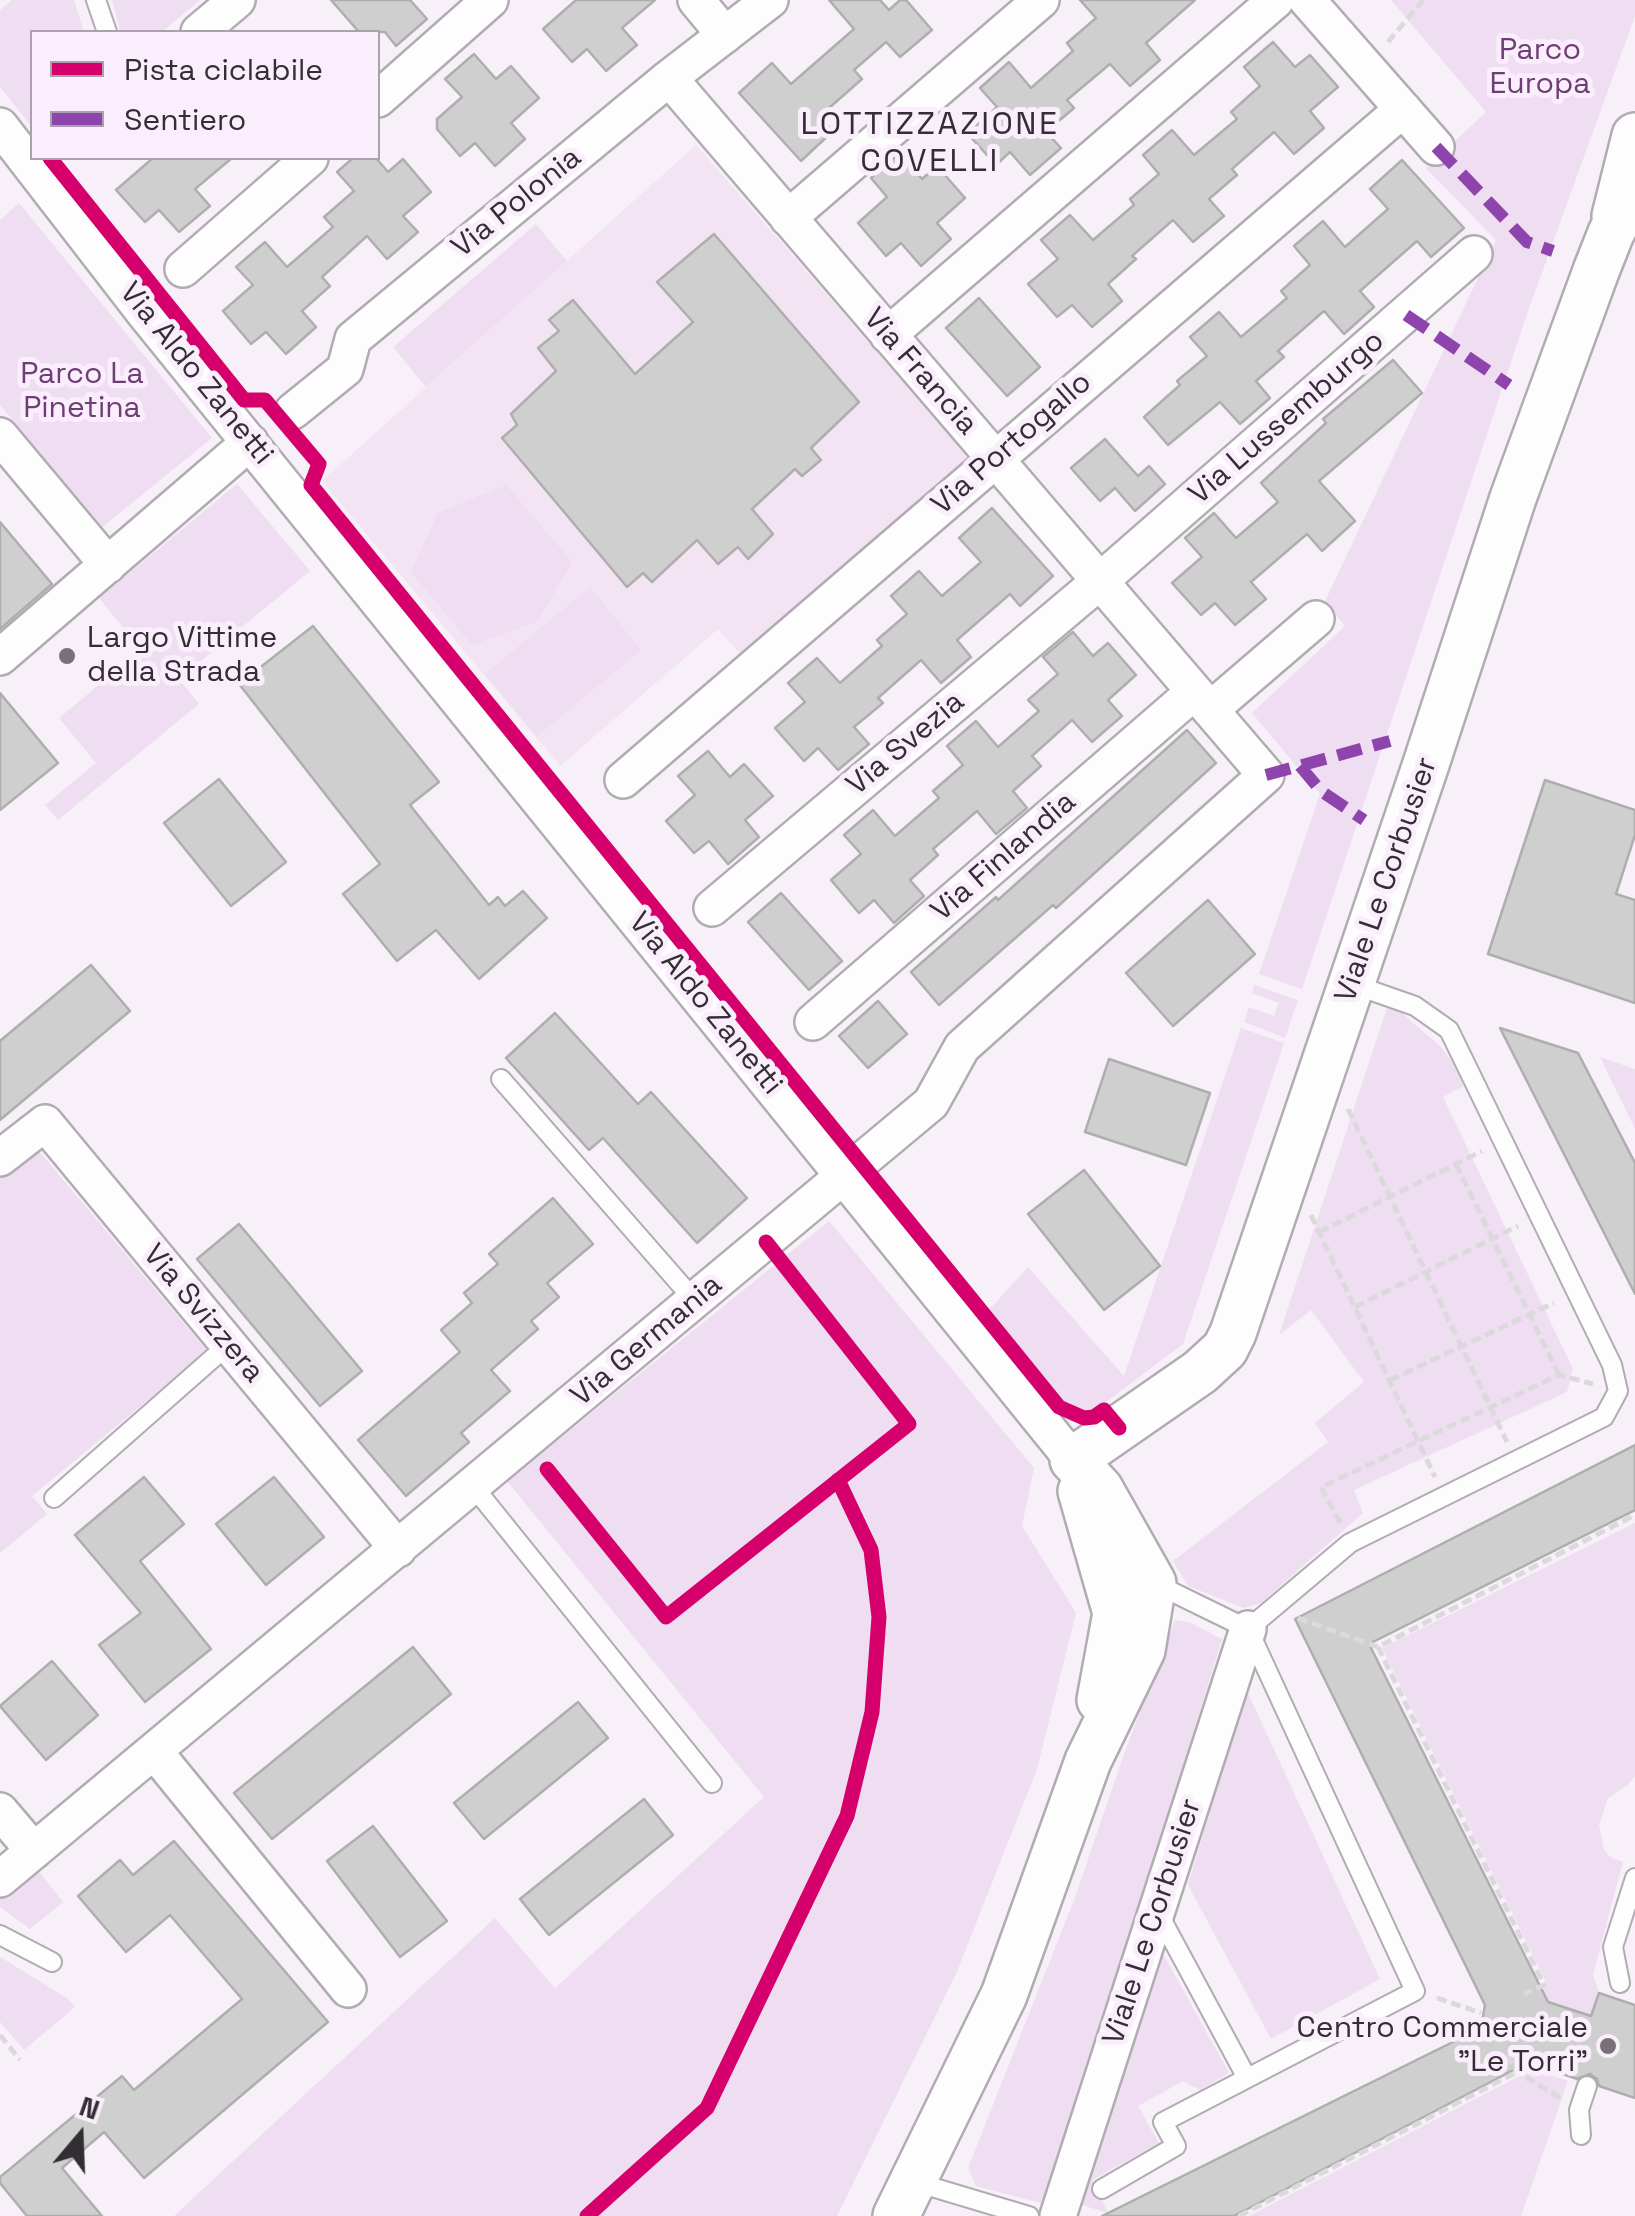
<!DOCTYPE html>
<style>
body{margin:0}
#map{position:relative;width:1635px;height:2216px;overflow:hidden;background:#f7f0f8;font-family:"Space Grotesk",sans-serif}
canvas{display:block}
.legend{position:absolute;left:30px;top:30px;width:350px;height:130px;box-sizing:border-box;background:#faedfc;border:2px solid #aaa1ac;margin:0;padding:12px 18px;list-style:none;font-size:30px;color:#332e33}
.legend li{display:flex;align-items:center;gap:20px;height:50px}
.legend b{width:50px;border:2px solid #aaa1ac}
.north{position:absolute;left:30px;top:2086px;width:100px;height:100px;-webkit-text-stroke:8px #faedfc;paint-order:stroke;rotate:19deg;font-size:28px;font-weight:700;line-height:40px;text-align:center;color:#332e33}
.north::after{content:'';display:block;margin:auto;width:35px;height:45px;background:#332e33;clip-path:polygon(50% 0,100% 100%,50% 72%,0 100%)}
</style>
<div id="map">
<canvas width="1635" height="2216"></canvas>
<ul class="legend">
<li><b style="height:12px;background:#d6006c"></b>Pista ciclabile</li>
<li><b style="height:12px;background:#8e44ad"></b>Sentiero</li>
</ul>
<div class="north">N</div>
</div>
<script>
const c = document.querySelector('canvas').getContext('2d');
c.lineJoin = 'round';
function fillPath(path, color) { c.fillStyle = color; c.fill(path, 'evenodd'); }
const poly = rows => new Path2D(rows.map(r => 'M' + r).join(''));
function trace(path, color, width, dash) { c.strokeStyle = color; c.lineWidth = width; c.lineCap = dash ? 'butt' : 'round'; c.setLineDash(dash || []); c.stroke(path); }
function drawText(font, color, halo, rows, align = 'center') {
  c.font = font + ' "Space Grotesk",sans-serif'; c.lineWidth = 10; c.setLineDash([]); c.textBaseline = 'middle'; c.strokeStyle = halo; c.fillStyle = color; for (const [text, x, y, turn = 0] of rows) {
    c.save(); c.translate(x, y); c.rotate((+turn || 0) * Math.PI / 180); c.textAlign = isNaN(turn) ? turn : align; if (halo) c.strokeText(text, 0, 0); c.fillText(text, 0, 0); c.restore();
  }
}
fillPath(poly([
 [696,145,970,458,743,657,718,629,560,766,322,481]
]), '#f2e4f3');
fillPath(poly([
 [12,0,74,0,84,32,32,32,32,127,0,87,0,10],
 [112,0,200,0,162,32,120,32],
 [1391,0,1635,0,1635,16,1527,314,1302,989,1259,974,1320,794,1252,713,1345,626,1325,601,1496,240,1426,168,1486,112],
 [19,203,212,438,101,528,0,405,0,220],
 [536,224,567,261,426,387,393,347],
 [237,484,310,571,179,679,199,704,58,820,45,805,96,763,59,718,141,650,99,598],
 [506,485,572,562,537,622,472,645,411,572,438,513],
 [590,587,641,650,537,736,485,674],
 [1254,985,1298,1000,1285,1038,1244,1022,1249,1007,1274,1016,1279,1003,1252,993],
 [1389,1002,1440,1046,1453,1063,1464,1086,1443,1097,1573,1369,1567,1392,1354,1490,1363,1513,1261,1603,1244,1608,1188,1586,1173,1561,1328,1442,1315,1423,1364,1382,1311,1310,1279,1335],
 [1241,1028,1284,1043,1183,1344,1089,1415,1059,1401,987,1312,1028,1267,1124,1376],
 [1600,1057,1635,1069,1635,1129],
 [34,1145,207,1351,32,1496,47,1514,0,1553,0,1173],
 [829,1221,1034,1468,1022,1526,1076,1613,1037,1769,956,1974,837,2216,174,2216,495,1918,555,1988,764,1797,507,1481],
 [1635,1523,1635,1776,1628,1785,1608,1798,1599,1825,1604,1850,1610,1857,1623,1862,1593,1975,1599,1993,1591,2016,1538,1998,1545,1980,1382,1648],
 [1175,1620,1189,1622,1222,1639,1048,2205,976,2186,968,2168,1074,1900,1124,1754],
 [1246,1689,1380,1979,1271,2039,1188,1885],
 [32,1863,63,1902,30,1929,0,1907,0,1888],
 [1160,1948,1229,2073,1200,2090,1183,2081,1138,2106,1159,2143,1092,2180,1108,2213,1082,2205],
 [0,1957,67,1998,75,2007,24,2050,0,2022],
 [1533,2069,1568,2081,1521,2216,1249,2216]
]), '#efddf2');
const building = poly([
 [331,0,410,0,427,19,396,46,385,32,359,32,331,0],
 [576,0,655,0,622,28,637,45,606,71,587,49,572,62,543,29,576,0],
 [829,0,880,0,889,10,900,0,906,0,932,30,900,57,886,42,854,70,862,79,820,116,833,131,801,161,739,93,772,63,791,84,854,29,829,0],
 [1080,0,1195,0,1146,43,1160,60,1130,86,1110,64,1067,100,1074,108,1046,132,1061,148,1030,175,1010,152,996,165,967,133,997,107,980,88,1009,62,1031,88,1073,51,1067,43,1096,18,1080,0],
 [1273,42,1295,67,1310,55,1338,87,1310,111,1324,128,1294,154,1274,132,1232,169,1237,175,1209,199,1224,216,1193,242,1173,220,1132,256,1136,259,1108,284,1122,301,1092,327,1072,305,1057,317,1028,284,1058,259,1041,240,1070,215,1093,240,1134,205,1130,199,1159,174,1143,155,1172,130,1194,155,1237,119,1231,112,1260,86,1244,67,1273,42],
 [474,54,496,79,511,66,539,98,511,123,525,139,495,166,475,143,460,156,437,129,437,119,462,97,445,79,474,54],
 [900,153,922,179,937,166,965,198,937,223,951,239,921,266,901,243,886,256,858,223,887,197,871,178,900,153],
 [153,158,232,158,195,189,210,206,179,232,159,210,145,222,116,190,153,158],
 [353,158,376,158,388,172,403,159,431,192,403,216,418,232,387,259,367,236,322,277,330,286,302,311,316,327,286,354,266,332,251,344,223,311,253,285,236,267,265,242,287,267,333,227,324,217,354,191,337,172,353,158],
 [1402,160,1464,228,1431,257,1417,241,1360,291,1374,307,1344,334,1324,311,1278,351,1284,357,1256,381,1270,398,1240,424,1220,402,1168,445,1144,417,1180,385,1177,381,1207,356,1190,337,1219,312,1241,337,1287,298,1281,291,1310,265,1294,246,1323,221,1345,247,1388,209,1370,189,1402,160],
 [714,234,859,402,811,448,821,460,802,476,795,469,752,509,773,534,748,559,738,547,718,564,697,540,652,582,643,573,627,587,502,438,517,425,511,414,556,371,538,348,559,331,549,320,573,300,635,374,693,322,657,282,714,234],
 [979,298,1040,367,1007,396,946,328,979,298],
 [1393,360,1422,393,1319,481,1355,521,1322,551,1307,534,1251,582,1266,599,1235,625,1215,603,1201,615,1172,583,1202,557,1185,538,1214,513,1236,538,1278,502,1261,483,1326,423,1323,419,1393,360],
 [1105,439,1138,476,1149,466,1165,484,1135,511,1115,488,1100,501,1071,468,1105,439],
 [992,508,1053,576,1020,606,1010,594,957,640,971,657,941,683,921,660,878,698,883,703,854,727,869,744,838,770,818,748,804,761,775,728,805,702,788,683,817,658,840,683,882,646,877,640,907,614,891,596,919,571,942,596,981,562,959,538,992,508],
 [0,522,52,584,0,629,0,522],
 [313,626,439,782,410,805,489,905,498,897,505,906,523,891,547,918,479,979,436,930,397,961,343,894,380,864,239,684,313,626],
 [1073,632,1093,656,1108,643,1136,675,1108,700,1122,716,1092,742,1072,720,1032,756,1041,766,1013,791,1027,808,996,834,977,811,933,849,938,855,910,880,924,896,894,923,874,900,859,913,831,880,861,854,844,835,873,810,895,836,939,798,933,791,963,765,947,746,976,721,998,747,1039,711,1028,700,1058,674,1043,657,1073,632],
 [0,693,58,763,0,810,0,693],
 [1187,730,1216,763,1056,908,1053,905,939,1005,911,972,996,897,998,900,1187,730],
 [708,751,730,777,744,764,773,796,745,820,759,837,728,864,709,841,694,853,666,821,695,795,678,776,708,751],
 [219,779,286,862,231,906,164,823,219,779],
 [1545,780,1635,810,1635,835,1616,894,1635,900,1635,1003,1488,954,1545,780],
 [781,893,842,961,809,990,748,922,781,893],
 [1208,900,1255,954,1173,1026,1126,973,1208,900],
 [91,965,130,1011,0,1120,0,1041,91,965],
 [878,1001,907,1034,868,1068,839,1036,878,1001],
 [555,1013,638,1104,651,1092,747,1198,697,1243,603,1138,589,1150,506,1058,555,1013],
 [1500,1028,1578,1053,1635,1163,1635,1294,1500,1028],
 [1109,1059,1210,1093,1186,1165,1085,1132,1109,1059],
 [1084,1170,1160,1266,1104,1310,1028,1214,1084,1170],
 [553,1198,593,1244,547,1283,559,1297,531,1321,538,1329,491,1370,510,1391,461,1433,469,1442,406,1496,358,1440,460,1352,441,1330,472,1303,464,1293,498,1264,489,1254,553,1198],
 [239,1224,362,1371,320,1406,197,1259,239,1224],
 [1635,1445,1635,1510,1369,1644,1548,2002,1591,2016,1599,1993,1635,2005,1635,2098,1599,2086,1597,2079,1590,2074,1577,2079,1529,2062,1234,2216,1102,2216,1481,2028,1485,2005,1295,1619,1635,1445],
 [144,1477,184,1524,140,1561,211,1649,145,1702,99,1645,141,1613,75,1535,144,1477],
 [274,1477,324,1537,266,1585,216,1524,274,1477],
 [413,1647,451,1694,272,1839,234,1793,413,1647],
 [52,1661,98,1715,46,1760,0,1706,52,1661],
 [578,1702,608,1738,484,1839,454,1803,578,1702],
 [644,1799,673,1835,549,1935,520,1899,644,1799],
 [373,1826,447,1921,400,1957,327,1861,373,1826],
 [174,1841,328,2022,144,2178,104,2132,62,2168,102,2216,27,2216,0,2183,0,2177,122,2076,134,2090,242,1999,170,1915,126,1952,78,1896,120,1860,133,1875,174,1841]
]);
fillPath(building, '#d0cfd0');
trace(building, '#afaeaf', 2.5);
const service = poly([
 [96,0,107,32],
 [501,1079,695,1301],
 [473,1486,712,1783],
 [54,1498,229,1344],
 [1248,1629,1350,1543,1604,1417,1618,1391,1612,1365,1449,1030,1415,1006,1352,984],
 [1157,1911,1247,2078],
 [0,1935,52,1962],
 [1620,1983,1613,1947,1635,1878],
 [1581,2135,1579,2110,1587,2086],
 [915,2182,1029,2216],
 [1102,2189,1176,2146,1163,2122,1415,1991,1248,1629,1154,1583]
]);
const minor = poly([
 [696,0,725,35],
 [1307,0,1436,147],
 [199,32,237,0],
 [378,99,490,0],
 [0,126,146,315,1073,1460],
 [788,218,1041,0],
 [183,269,310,158],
 [888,335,1276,0],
 [293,411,345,369,353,339,669,78,770,0],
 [0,436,108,565],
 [0,657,250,442],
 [1210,710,1316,619],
 [623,780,1403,109],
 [712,908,1100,581,1474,254],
 [813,1022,1194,692],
 [0,1158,45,1123,398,1549],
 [154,1751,348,1989],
 [0,1811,34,1851],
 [0,1879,931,1103,962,1047,1266,775,669,78],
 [1058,2216,1248,1629]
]);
const tertiary = poly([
 [1615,216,1635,136],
 [1073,1460,1200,1372,1225,1349,1233,1333,1426,764,1513,498,1596,271,1611,233,1635,189],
 [1081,1491,1116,1613,1100,1700],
 [896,2216,1004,1995,1088,1761,1142,1650,1153,1583,1100,1489,1073,1460]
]);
trace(service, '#b1abb2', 22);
trace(minor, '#b1abb2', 40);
trace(tertiary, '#b1abb2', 50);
trace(poly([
 [1388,42,1423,0],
 [1348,1109,1507,1442],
 [1456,1164,1559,1375],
 [1311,1215,1435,1477],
 [1319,1232,1482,1151],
 [1355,1307,1518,1226],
 [1390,1380,1554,1303],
 [1340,1523,1321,1487,1559,1375,1593,1384],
 [1298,1618,1378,1647,1635,1515],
 [1378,1647,1544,1985,1524,1994],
 [1437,1998,1481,2013],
 [0,2035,20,2060],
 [1507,2055,1517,2072,1562,2099],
 [1239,2216,1517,2072]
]), '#dbd9dc', 5, [10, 5]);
trace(service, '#fefdfe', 18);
trace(minor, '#fefdfe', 35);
trace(tertiary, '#fefdfe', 45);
trace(poly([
 [1436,147,1527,242,1553,251],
 [1406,315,1509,385],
 [1300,766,1321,791,1364,820],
 [1266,775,1390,741]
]), '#8e44ad', 12, [25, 12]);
trace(poly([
 [50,158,244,400,265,400,319,464,311,485,1059,1407,1084,1418,1094,1417,1104,1410,1119,1428],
 [547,1469,666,1617,909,1424,766,1242],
 [587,2216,707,2108,847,1816,872,1712,879,1617,871,1550,838,1480]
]), '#d6006c', 15);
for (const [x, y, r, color] of [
 [67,656,10,"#787278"],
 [1608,2046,10,"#787278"]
]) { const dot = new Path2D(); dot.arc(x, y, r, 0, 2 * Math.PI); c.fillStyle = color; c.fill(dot); trace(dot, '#faedfc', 4); }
drawText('30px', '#6f3d76', '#faedfc', [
 ["Parco",1540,51],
 ["Europa",1540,85],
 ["Parco La",82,375],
 ["Pinetina",82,409]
]);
drawText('30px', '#332e33', '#faedfc', [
 ["Via Polonia",517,203,-39],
 ["Via Francia",920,372,49],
 ["Via Aldo Zanetti",196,374,51],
 ["Via Lussemburgo",1287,418,-41],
 ["Via Portogallo",1012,444,-41],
 ["Via Svezia",906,744,-40],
 ["Via Finlandia",1004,857,-41],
 ["Viale Le Corbusier",1387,880,-71],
 ["Via Aldo Zanetti",705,1004,51],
 ["Via Svizzera",203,1314,50],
 ["Via Germania",647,1341,-40],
 ["Viale Le Corbusier",1153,1922,-72]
]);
drawText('30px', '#332e33', '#faedfc', [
 ["Largo Vittime",87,639],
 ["della Strada",87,673],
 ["Centro Commerciale",1588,2029,"right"],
 ["\"Le Torri\"",1588,2063,"right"]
], 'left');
c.letterSpacing = '2.5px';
drawText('32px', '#332e33', '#faedfc', [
 ["LOTTIZZAZIONE",930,125],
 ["COVELLI",930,162]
]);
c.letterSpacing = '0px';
</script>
